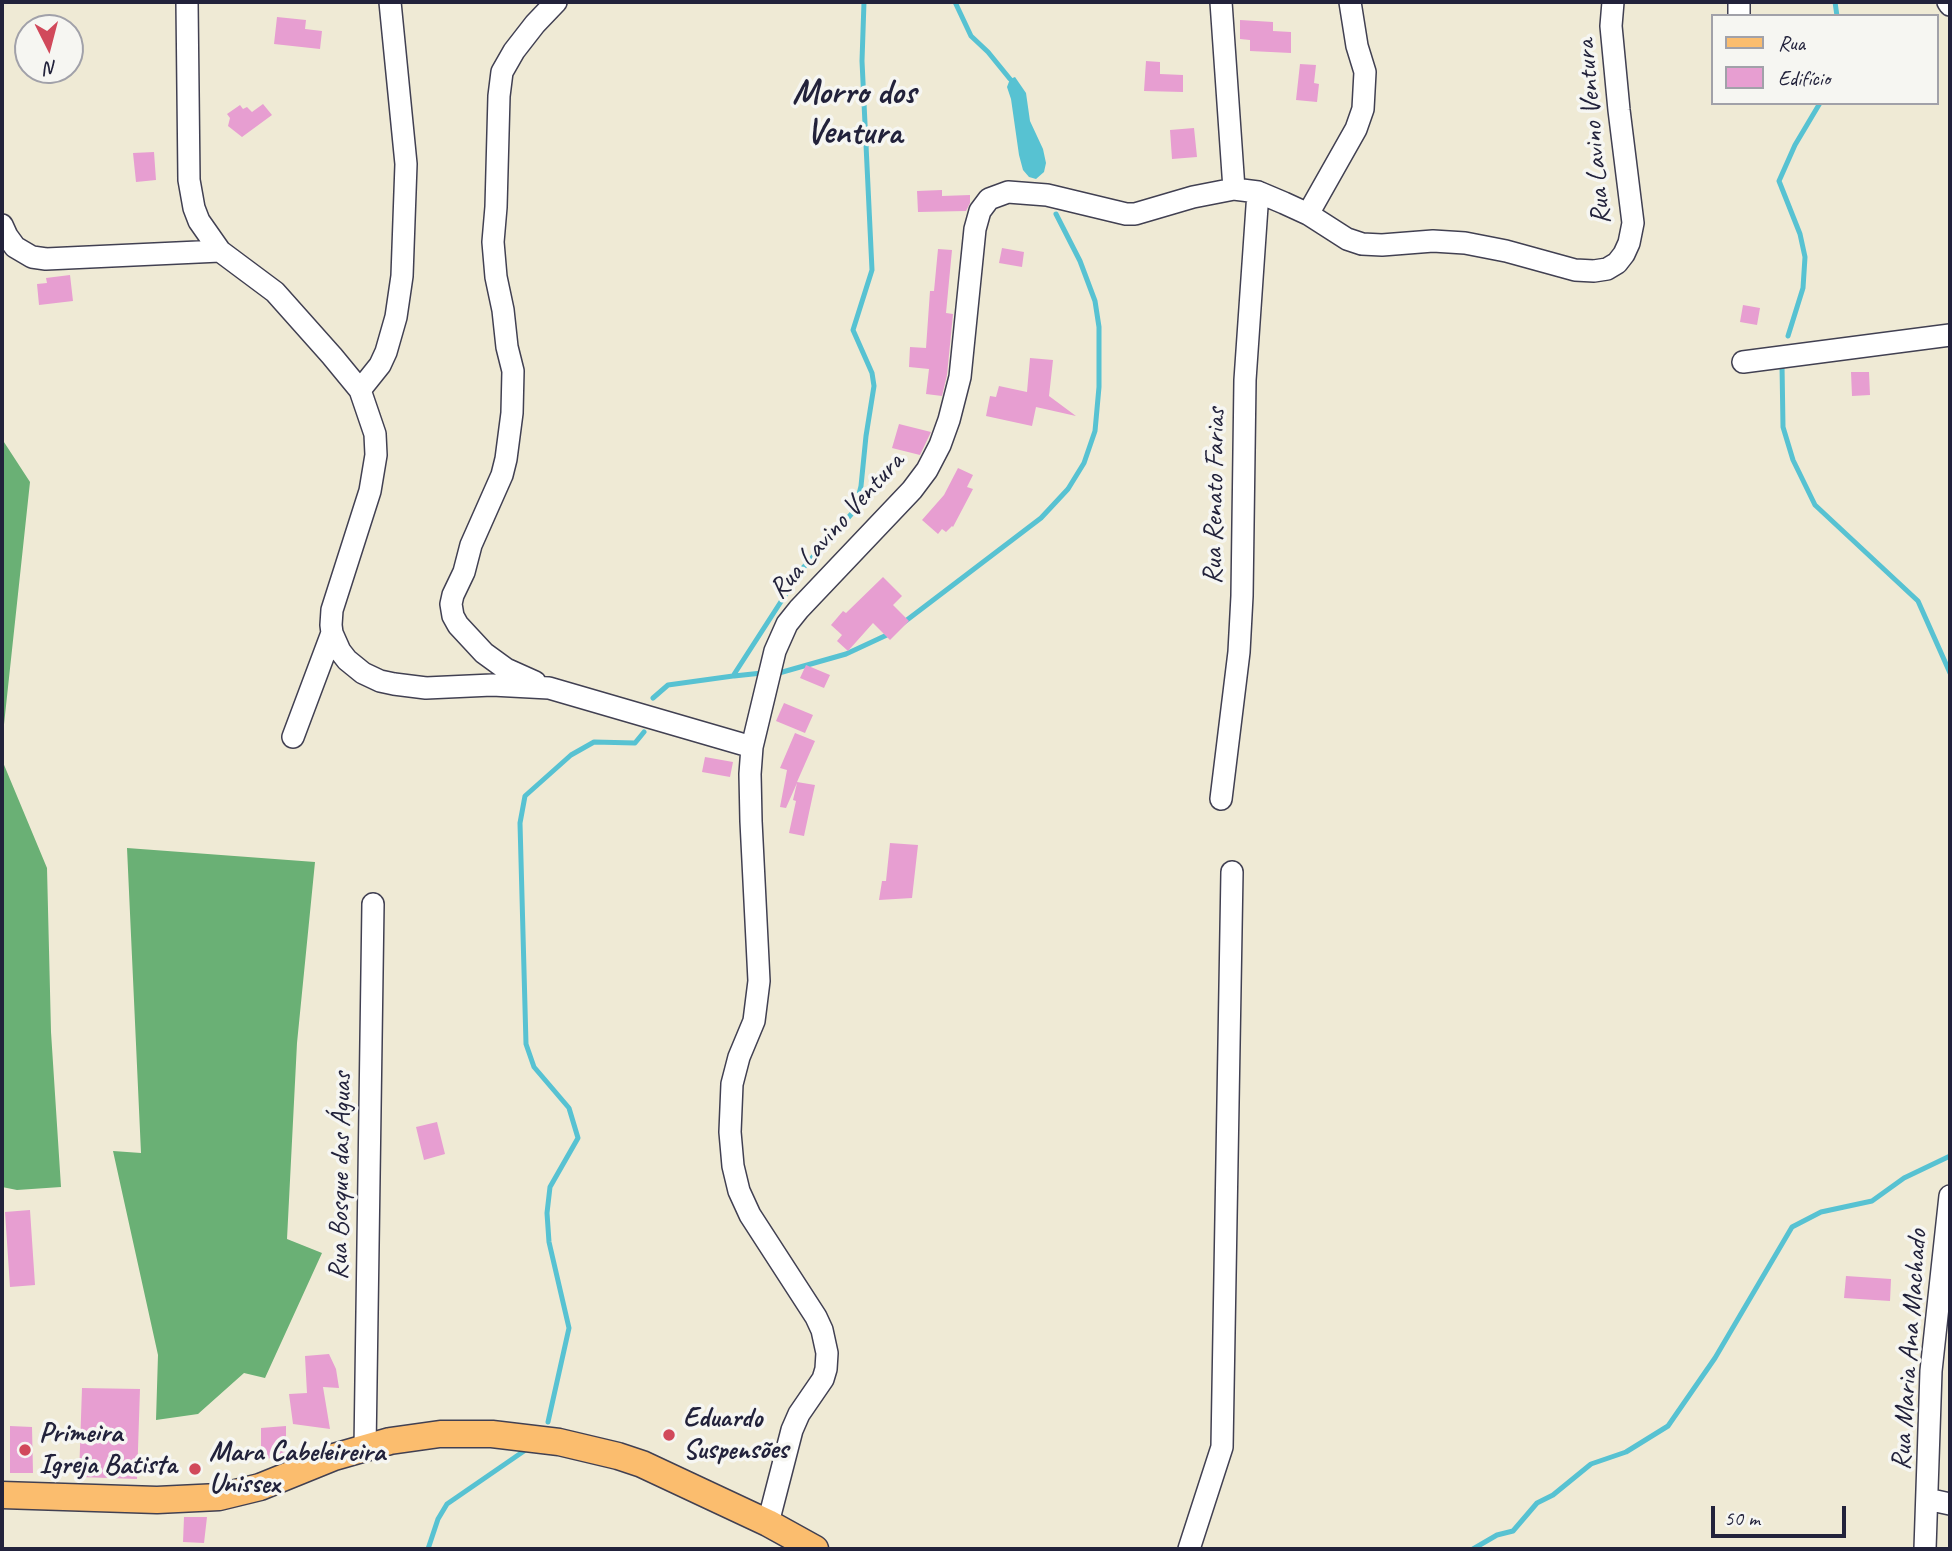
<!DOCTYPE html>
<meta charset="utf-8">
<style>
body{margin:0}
#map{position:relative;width:1952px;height:1551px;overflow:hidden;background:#efead5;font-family:Caveat,sans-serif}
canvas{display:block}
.frame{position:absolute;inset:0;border:4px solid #22223b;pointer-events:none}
.legend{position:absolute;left:1711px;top:14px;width:228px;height:91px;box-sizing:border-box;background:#f6f6f2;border:2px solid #a1a1a9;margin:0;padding:9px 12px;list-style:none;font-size:21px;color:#22223b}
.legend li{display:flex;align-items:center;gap:14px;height:35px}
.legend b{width:35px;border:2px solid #a1a1a9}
.north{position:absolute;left:14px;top:14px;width:70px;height:70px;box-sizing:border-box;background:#f6f6f2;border:2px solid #a1a1a9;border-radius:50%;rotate:174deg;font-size:19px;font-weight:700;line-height:28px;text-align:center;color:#22223b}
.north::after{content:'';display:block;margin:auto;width:24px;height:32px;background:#d1495b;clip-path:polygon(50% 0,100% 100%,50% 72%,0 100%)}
.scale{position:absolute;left:1711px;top:1506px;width:135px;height:32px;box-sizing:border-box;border:4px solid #22223b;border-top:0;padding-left:9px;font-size:21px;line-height:24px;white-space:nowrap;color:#22223b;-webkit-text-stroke:5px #f6f6f2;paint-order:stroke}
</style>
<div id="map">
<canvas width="1952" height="1551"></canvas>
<div class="frame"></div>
<ul class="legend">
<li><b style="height:9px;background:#fbbd6e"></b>Rua</li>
<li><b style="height:19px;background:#e79ed1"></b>Edifício</li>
</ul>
<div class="north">N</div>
<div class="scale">50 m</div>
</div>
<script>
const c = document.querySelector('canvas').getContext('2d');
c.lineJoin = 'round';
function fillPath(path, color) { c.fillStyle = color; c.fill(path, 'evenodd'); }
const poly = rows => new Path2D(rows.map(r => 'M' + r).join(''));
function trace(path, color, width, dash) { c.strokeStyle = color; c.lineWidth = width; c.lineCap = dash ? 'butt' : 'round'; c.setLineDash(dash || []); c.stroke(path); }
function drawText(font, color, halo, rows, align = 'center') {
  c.font = font + ' Caveat,sans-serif'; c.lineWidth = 7; c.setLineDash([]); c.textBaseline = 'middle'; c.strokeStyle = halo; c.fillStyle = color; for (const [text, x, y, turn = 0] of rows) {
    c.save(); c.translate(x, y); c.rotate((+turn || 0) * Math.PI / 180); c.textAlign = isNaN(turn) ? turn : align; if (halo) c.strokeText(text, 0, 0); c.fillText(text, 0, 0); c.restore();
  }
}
fillPath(poly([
 [2,439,30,482,2,743],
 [2,760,47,868,51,1032,61,1187,17,1190,2,1187],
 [127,848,315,862,297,1043,287,1239,322,1253,265,1378,244,1373,198,1414,156,1420,158,1355,113,1151,141,1153]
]), '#6ab075');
fillPath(poly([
 [1015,77,1026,93,1030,121,1043,149,1046,163,1044,172,1036,179,1029,177,1023,170,1019,155,1011,99,1007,87,1010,79]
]), '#57c2d2');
trace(poly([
 [955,2,971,36,988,52,1010,79],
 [1835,2,1837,16],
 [1788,336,1803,288,1805,257,1800,234,1779,181,1795,145,1820,103],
 [1782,365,1783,427,1793,460,1815,505,1918,601,1950,673],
 [903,623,1041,518,1068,489,1084,463,1095,431,1099,387,1099,327,1095,301,1080,261,1056,214],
 [779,673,846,654,889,634],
 [734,676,762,673],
 [653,698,668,685,733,676,802,569,855,510,861,486,866,436,874,386,872,373,853,330,872,270,862,61,864,2],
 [548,1422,569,1328,549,1242,547,1213,550,1187,578,1138,569,1108,534,1067,526,1044,520,823,525,796,571,755,594,742,635,743,644,732],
 [428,1549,438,1519,447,1504,524,1451],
 [1473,1549,1497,1535,1513,1531,1537,1503,1553,1495,1591,1464,1626,1452,1668,1426,1715,1358,1792,1227,1821,1212,1872,1201,1904,1178,1950,1156]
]), '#57c2d2', 5);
fillPath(poly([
 [277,17,306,20,305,29,322,31,320,49,274,44],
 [1240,20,1273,22,1273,31,1291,32,1291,53,1250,51,1250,40,1240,39],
 [1146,61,1160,62,1160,74,1183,75,1183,92,1144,91],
 [1300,64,1316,65,1314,83,1319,84,1317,102,1296,100],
 [263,104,272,115,242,137,228,126,230,118,227,114,240,105,243,109,247,107,252,112],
 [1194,128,1197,157,1172,159,1170,130],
 [154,152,156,180,136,182,133,153],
 [942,190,942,196,970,195,970,203,966,211,918,212,917,191],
 [1002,248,1024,252,1022,267,999,263],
 [938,249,952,250,946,313,953,314,947,375,942,396,926,394,929,369,909,367,910,347,926,348,930,291,934,291],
 [70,275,73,301,39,305,37,284,47,283,46,278],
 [1743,305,1760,308,1757,325,1740,322],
 [1030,358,1053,360,1049,396,1076,416,1036,407,1032,426,986,416,990,396,996,397,999,386,1027,392],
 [1851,372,1869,372,1870,395,1852,396],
 [899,424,931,432,920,455,892,448],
 [958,468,973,475,967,487,973,489,953,527,952,526,946,532,942,529,938,534,922,520,944,495],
 [883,577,902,596,893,605,909,621,890,640,873,623,848,651,837,641,842,635,831,625,843,611,846,613],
 [806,665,830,675,824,688,800,678],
 [784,703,813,715,805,733,776,721],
 [795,733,815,741,797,782,815,785,804,836,789,833,796,801,793,800,797,783,786,808,780,807,787,770,780,768],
 [705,757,733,762,730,777,702,772],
 [890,843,918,845,912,898,879,900,882,881,886,881],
 [437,1122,445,1154,424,1160,416,1127],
 [30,1210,35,1285,10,1287,5,1212],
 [1846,1276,1891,1279,1890,1301,1844,1298],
 [329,1354,336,1369,339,1388,323,1387,330,1429,293,1424,289,1394,307,1393,305,1356],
 [82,1388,140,1389,137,1479,79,1477],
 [10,1426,32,1427,33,1473,10,1473],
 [286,1426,286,1457,261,1459,261,1428],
 [184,1517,207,1517,204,1543,183,1542]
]), '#e79ed1');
const minor = poly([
 [187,2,189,180,194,208,199,221,220,251,275,292,332,356,360,390,375,434,376,455,370,491,332,610,331,625,332,633,340,651,347,660,363,673,380,681,394,684,426,688,492,685,549,688,752,747],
 [1221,2,1234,189],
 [1739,2,1739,16],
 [1948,2,1950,5],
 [1308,214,1356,129,1363,109,1365,72,1357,46,1350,2],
 [2,225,7,236,15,247,32,257,46,259,220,251],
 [1743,362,1950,335],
 [360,390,380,365,386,352,396,317,402,276,406,164,390,2],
 [535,682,506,669,484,653,458,625,453,616,451,604,453,595,464,572,471,545,502,475,506,459,512,413,513,371,507,347,503,310,496,277,493,242,496,207,499,96,502,72,514,51,535,24,556,2],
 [293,737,332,633],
 [1221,799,1239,652,1242,596,1245,380,1258,192],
 [365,1449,373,904],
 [1927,1499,1950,1504],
 [768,1523,792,1430,799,1414,823,1379,826,1369,827,1353,822,1330,816,1317,750,1215,739,1191,733,1166,730,1132,732,1084,739,1057,754,1021,759,981,751,821,750,774,752,747,775,651,787,624,799,609,912,490,927,470,940,445,949,420,960,377,975,229,980,211,989,199,1008,192,1047,195,1126,214,1135,214,1193,197,1234,189,1258,192,1284,203,1308,214,1347,239,1362,244,1382,245,1433,241,1465,243,1506,251,1575,270,1594,271,1607,269,1617,263,1624,254,1629,243,1633,223,1619,110,1611,26,1613,2],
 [1189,1549,1222,1447,1232,872],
 [1925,1549,1931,1371,1950,1196]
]);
const major = poly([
 [2,1495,157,1500,219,1497,260,1487,334,1457,390,1441,440,1434,492,1434,559,1442,618,1456,642,1464,768,1523,815,1549]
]);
trace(minor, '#414052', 24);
trace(major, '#414052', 29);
trace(minor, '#fff', 21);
trace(major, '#fbbd6e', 26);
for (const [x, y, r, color] of [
 [669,1435,7,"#d1495b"],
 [25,1450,7,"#d1495b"],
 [195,1469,7,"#d1495b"]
]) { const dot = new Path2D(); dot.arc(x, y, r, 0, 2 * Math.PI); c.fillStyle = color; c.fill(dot); trace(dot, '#f6f6f2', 2.5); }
drawText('28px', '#22223b', '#f6f6f2', [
 ["Rua Lavino Ventura",1594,132,-95],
 ["Rua Renato Farias",1215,496,-89],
 ["Rua Lavino Ventura",837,526,-48],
 ["Rua Bosque das Águas",341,1176,-89],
 ["Rua Maria Ana Machado",1910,1350,-86]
]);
drawText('bold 28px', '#22223b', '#f6f6f2', [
 ["Eduardo",683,1419],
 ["Suspensões",683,1451],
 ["Primeira",39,1434],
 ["Igreja Batista",39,1466],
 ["Mara Cabeleireira",209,1453],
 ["Unissex",209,1485]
], 'left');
drawText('bold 35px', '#22223b', '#f6f6f2', [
 ["Morro dos",854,94],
 ["Ventura",854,134]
]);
</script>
